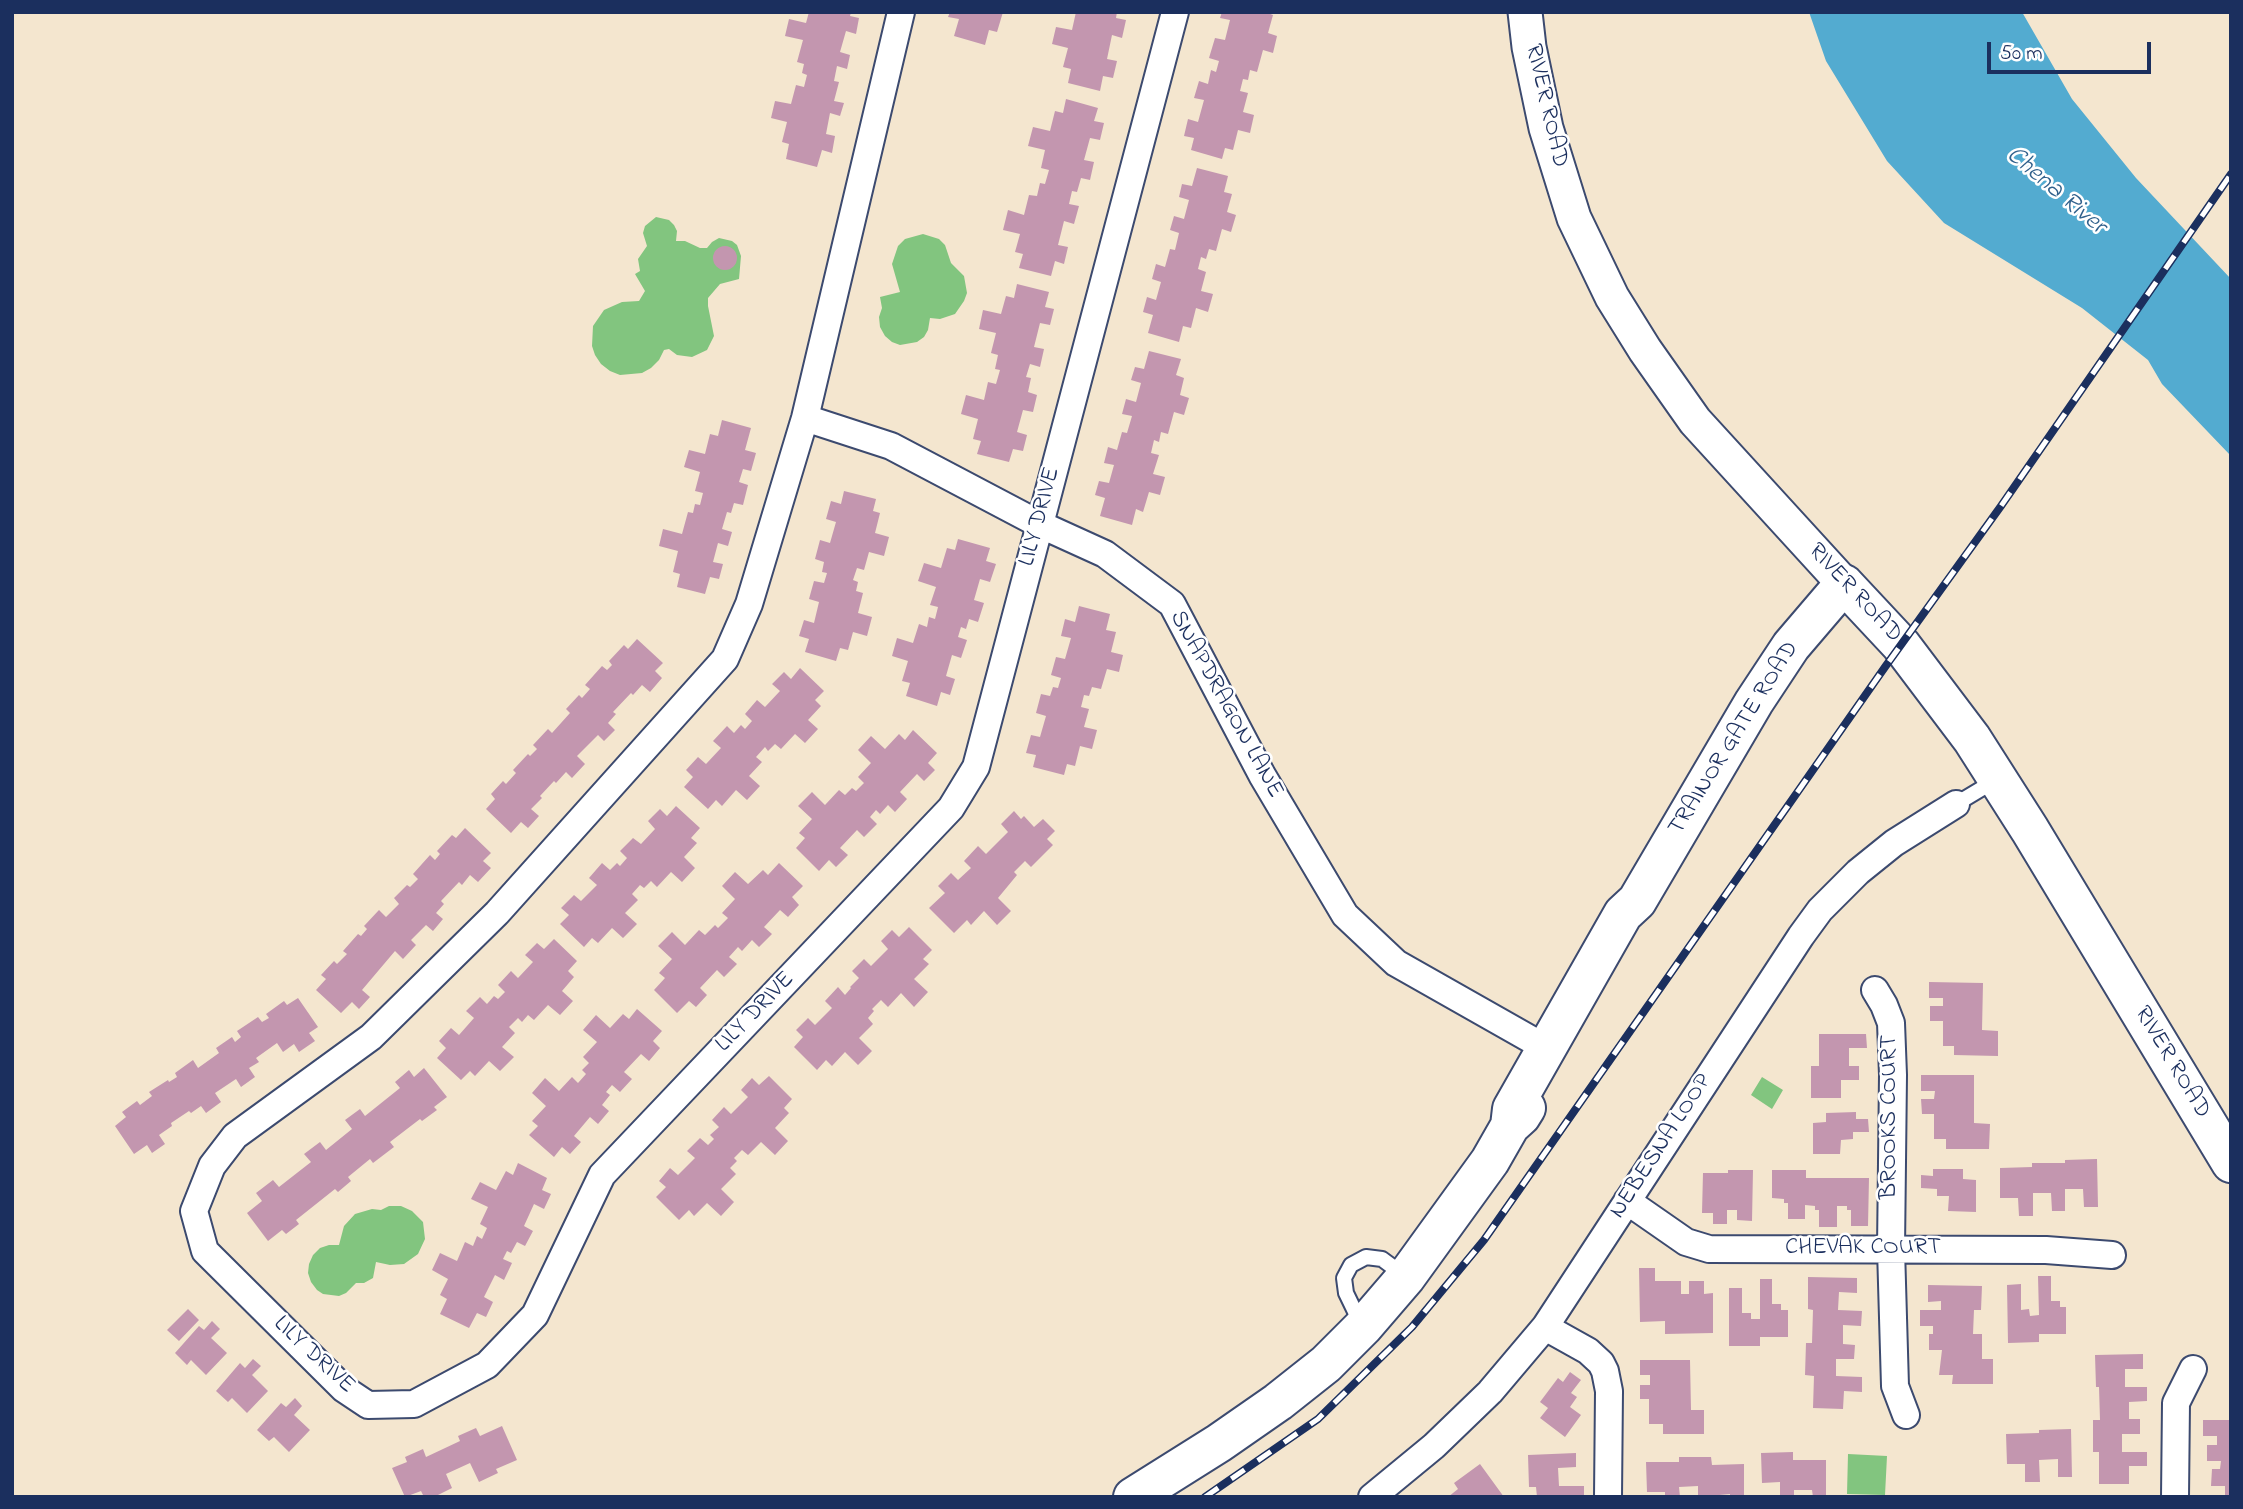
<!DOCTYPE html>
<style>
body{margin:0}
#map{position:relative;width:2243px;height:1509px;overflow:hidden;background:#f4e6cf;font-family:"Indie Flower",sans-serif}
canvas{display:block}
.frame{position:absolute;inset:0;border:14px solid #1b2f5e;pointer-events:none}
.scale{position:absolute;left:1987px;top:42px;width:164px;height:32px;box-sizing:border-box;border:4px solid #1b2f5e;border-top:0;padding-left:9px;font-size:21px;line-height:24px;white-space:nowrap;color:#1b2f5e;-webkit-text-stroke:5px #fff;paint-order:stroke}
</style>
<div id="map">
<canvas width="2243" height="1509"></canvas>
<div class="frame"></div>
<div class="scale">50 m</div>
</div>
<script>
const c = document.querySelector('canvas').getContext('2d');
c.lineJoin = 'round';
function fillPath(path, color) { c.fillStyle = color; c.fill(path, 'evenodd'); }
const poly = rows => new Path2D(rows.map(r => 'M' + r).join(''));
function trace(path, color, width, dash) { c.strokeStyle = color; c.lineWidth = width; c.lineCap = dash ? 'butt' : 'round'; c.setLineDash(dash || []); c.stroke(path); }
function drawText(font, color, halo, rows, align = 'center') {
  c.font = font + ' "Indie Flower",sans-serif'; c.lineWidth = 5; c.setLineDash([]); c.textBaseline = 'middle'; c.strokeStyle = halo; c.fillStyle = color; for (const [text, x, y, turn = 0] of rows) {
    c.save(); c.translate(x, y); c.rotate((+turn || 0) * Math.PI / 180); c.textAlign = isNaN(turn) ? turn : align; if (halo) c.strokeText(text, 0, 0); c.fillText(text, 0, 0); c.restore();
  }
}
fillPath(poly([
 [656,217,669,220,674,225,677,231,676,241,685,241,700,248,707,248,712,242,719,238,732,241,737,245,741,256,739,279,720,284,708,298,708,306,714,336,707,350,692,357,677,355,669,349,664,350,659,360,651,368,642,373,620,375,610,371,601,364,595,355,592,346,593,326,604,310,622,302,639,301,645,291,635,274,640,271,638,259,647,246,643,233,645,226],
 [923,234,939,239,945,245,951,263,964,276,967,293,964,301,955,314,940,319,930,318,928,330,924,337,917,342,900,345,892,342,885,336,880,327,879,317,882,308,880,297,900,292,892,264,898,246,905,239],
 [1762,1077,1783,1090,1772,1109,1751,1095],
 [389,1206,401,1206,412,1211,423,1222,425,1239,418,1254,404,1264,390,1265,376,1262,373,1278,364,1283,356,1283,346,1293,339,1296,323,1294,317,1290,311,1282,308,1273,309,1264,313,1255,320,1248,329,1245,339,1245,344,1226,355,1214,372,1209,381,1210],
 [1848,1454,1887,1456,1885,1495,1847,1494]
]), '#82c57f');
fillPath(poly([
 [1809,12,2022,12,2072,99,2136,178,2231,279,2231,456,2162,384,2148,360,2082,308,1944,223,1887,161,1826,61]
]), '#53abd0');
fillPath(poly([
 [809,12,851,12,850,16,859,18,856,34,846,31,840,52,850,55,847,69,837,66,834,81,839,82,834,101,844,103,840,116,830,113,826,134,835,136,832,153,822,150,817,167,786,159,789,144,782,142,787,122,771,118,775,101,791,104,796,85,804,87,807,75,802,73,804,64,797,62,803,40,785,36,789,19,806,23],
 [950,12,1003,12,997,32,989,30,985,45,954,36,959,19,948,17],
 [1076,12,1117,12,1116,18,1126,20,1122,38,1112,35,1107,59,1117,61,1113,78,1103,76,1100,91,1068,83,1071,69,1063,67,1068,48,1052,44,1056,27,1072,30],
 [1222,12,1265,12,1273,15,1268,33,1277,36,1273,53,1263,50,1257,72,1250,70,1248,80,1243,79,1240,91,1248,93,1243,112,1254,115,1250,133,1238,130,1233,150,1225,148,1222,159,1191,150,1194,138,1184,136,1188,119,1198,122,1204,100,1194,98,1199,81,1208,84,1211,70,1216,72,1219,61,1209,58,1215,38,1225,40,1230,20,1220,18],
 [1066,99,1098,108,1094,121,1104,123,1100,140,1090,138,1084,160,1094,162,1090,180,1081,178,1077,192,1072,191,1069,204,1079,206,1074,224,1064,221,1058,245,1068,247,1064,264,1055,261,1051,276,1019,268,1023,254,1015,252,1020,234,1003,230,1008,210,1024,215,1029,195,1037,196,1040,183,1045,184,1049,170,1041,168,1045,150,1028,146,1033,127,1050,131,1055,111,1063,113],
 [1197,168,1228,176,1224,192,1232,194,1227,212,1236,215,1231,232,1222,229,1216,251,1209,249,1206,259,1201,257,1198,269,1206,272,1201,291,1213,294,1208,312,1196,308,1191,328,1183,326,1179,342,1148,333,1153,315,1143,312,1147,297,1156,300,1161,282,1152,279,1156,264,1165,267,1170,249,1175,250,1179,233,1170,230,1174,216,1184,219,1189,200,1179,197,1182,184,1192,186],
 '713 258a12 12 0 1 1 24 0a12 12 0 1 1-24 0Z',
 [1017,284,1049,292,1045,307,1054,309,1050,325,1040,323,1034,347,1044,349,1040,367,1030,364,1026,377,1031,378,1028,392,1037,395,1033,412,1023,410,1017,432,1027,435,1023,451,1013,449,1009,462,977,454,981,441,973,439,978,419,961,414,966,395,984,400,988,382,996,384,1000,370,995,369,998,355,991,353,996,333,979,329,983,310,1001,314,1006,296,1014,298],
 [1149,351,1181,359,1176,375,1184,378,1180,395,1189,398,1184,415,1174,412,1168,434,1161,432,1159,442,1154,440,1151,453,1159,455,1153,474,1165,477,1160,495,1149,492,1143,512,1136,509,1132,525,1100,516,1105,498,1095,495,1099,481,1109,483,1114,465,1104,463,1108,447,1117,450,1122,432,1127,433,1132,416,1122,414,1126,399,1136,402,1141,383,1131,380,1135,367,1144,369],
 [722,420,751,428,745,450,756,453,751,471,743,469,739,482,748,485,743,505,734,503,731,513,727,512,722,529,732,532,728,546,718,543,713,562,723,564,719,579,710,577,705,594,677,587,680,574,673,572,678,551,659,546,663,529,682,534,688,512,693,513,695,504,700,505,703,493,695,491,700,472,684,467,689,450,705,454,710,434,718,436],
 [844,491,876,499,873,511,880,513,875,533,889,537,884,556,869,552,864,570,857,568,853,580,858,582,856,591,863,593,858,613,872,617,867,636,853,632,848,650,840,648,836,661,805,652,809,639,799,636,804,620,814,623,819,602,809,599,814,581,824,583,827,573,822,572,824,562,815,559,820,540,830,543,836,522,826,519,831,501,841,504],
 [958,539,990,548,986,561,996,564,990,582,980,579,974,600,984,603,978,622,969,619,966,629,961,627,958,637,967,640,961,658,952,655,946,676,955,679,950,695,941,692,937,706,906,696,910,683,902,681,908,661,892,656,897,638,913,643,919,624,927,627,929,617,935,619,938,607,930,605,936,587,918,581,924,563,941,568,947,548,955,550],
 [1079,606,1110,614,1106,630,1116,632,1111,652,1123,655,1119,672,1107,669,1101,689,1092,687,1089,696,1084,695,1081,707,1089,709,1084,727,1097,730,1092,749,1080,746,1075,766,1067,764,1064,775,1033,767,1036,755,1026,753,1031,735,1040,737,1046,716,1036,713,1041,694,1050,696,1053,687,1058,688,1061,678,1051,675,1056,657,1065,659,1071,638,1061,636,1065,619,1075,622],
 [637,639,663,663,655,671,662,678,650,692,642,685,633,695,631,693,613,712,616,714,608,723,615,730,604,741,598,735,577,756,585,764,572,778,566,772,556,783,554,781,540,796,542,798,531,809,539,816,528,828,521,822,511,833,486,809,495,799,491,794,503,781,506,784,516,773,513,770,528,754,530,756,537,749,533,745,548,729,552,733,570,713,566,709,579,695,582,698,590,689,585,685,602,666,607,670,612,665,609,661,624,645,628,649],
 [800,668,824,691,815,700,821,706,808,720,818,729,805,743,795,734,781,749,775,744,768,751,765,747,756,757,762,762,749,776,760,786,747,800,736,790,722,806,716,800,708,809,684,787,693,777,686,770,698,757,706,764,721,748,713,741,727,726,734,733,741,725,745,729,752,721,745,714,757,700,765,707,780,691,772,684,784,672,791,679],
 [913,730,937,753,928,763,935,770,924,781,917,774,900,792,907,799,895,812,888,805,880,814,876,810,870,817,877,824,864,837,857,830,840,848,848,855,836,867,829,860,819,871,796,848,805,838,799,833,812,819,798,806,812,792,825,805,839,790,845,795,852,788,856,791,864,783,858,777,871,763,858,750,871,736,885,749,899,734,905,740],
 [676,806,700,828,691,838,697,843,684,857,695,868,682,882,671,872,657,887,651,881,644,888,640,885,632,894,638,900,625,913,637,924,623,938,612,928,598,943,592,938,584,947,560,924,569,915,561,908,574,895,581,901,597,885,589,878,602,863,610,870,617,863,620,866,627,858,620,851,633,838,641,844,655,829,648,821,660,809,667,816],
 [1014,811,1021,819,1024,816,1034,827,1043,819,1055,831,1047,839,1053,845,1031,867,1025,861,1014,872,1017,875,998,898,1011,911,997,925,984,911,971,925,967,920,954,933,929,908,945,893,938,886,951,873,958,880,971,868,964,861,978,846,986,854,1008,832,1001,824],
 [465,828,491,853,483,861,491,868,478,882,470,875,462,885,459,882,441,901,444,904,436,913,443,919,433,931,426,925,411,940,416,945,403,959,395,951,362,990,370,997,359,1009,352,1002,341,1013,316,990,326,979,321,975,334,961,337,964,347,954,343,951,358,934,361,936,367,929,364,926,379,910,386,917,399,904,394,898,407,885,410,887,418,879,413,874,430,855,435,860,440,854,437,851,452,835,456,838],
 [779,863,803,886,792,897,799,905,788,917,780,910,764,927,772,934,759,947,752,940,742,951,738,947,729,957,737,964,724,977,717,970,700,988,707,995,696,1007,689,1001,677,1013,654,990,665,978,659,973,672,959,658,946,672,932,685,945,699,930,705,935,715,925,718,928,728,918,722,913,735,899,722,886,735,872,748,884,763,870,768,875],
 [909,927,932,950,923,959,929,964,914,979,928,992,914,1007,901,993,888,1007,881,1000,872,1009,874,1011,868,1018,873,1024,859,1038,872,1051,858,1065,845,1052,832,1066,826,1060,817,1070,794,1047,803,1037,796,1030,808,1018,815,1025,832,1008,825,1001,838,987,845,995,851,988,850,987,859,978,852,971,864,959,871,966,888,949,881,941,892,930,899,937],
 [554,939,577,961,568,971,574,977,562,991,573,1001,560,1015,548,1005,534,1020,528,1015,522,1022,518,1018,509,1027,515,1033,502,1047,514,1057,500,1071,489,1061,475,1076,470,1071,461,1080,437,1058,446,1048,439,1041,451,1028,459,1035,474,1018,466,1011,480,997,487,1004,494,996,498,999,505,992,498,985,511,971,518,978,533,962,525,955,537,943,544,949],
 [1929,982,1983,983,1982,1030,1998,1031,1998,1056,1954,1055,1954,1046,1943,1046,1943,1021,1930,1021,1930,1006,1943,1006,1943,998,1929,998],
 [298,998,318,1027,309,1033,315,1041,299,1052,294,1044,283,1052,277,1043,256,1058,259,1062,249,1068,255,1077,241,1087,236,1079,215,1093,221,1102,206,1113,201,1106,191,1113,189,1111,171,1123,172,1126,159,1135,165,1144,152,1153,147,1145,134,1154,115,1126,126,1117,122,1112,137,1101,140,1105,152,1096,149,1092,168,1080,169,1082,177,1077,175,1073,193,1060,198,1068,219,1053,216,1048,232,1037,235,1042,241,1037,237,1031,258,1017,262,1022,269,1018,266,1014,284,1001,287,1005],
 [637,1009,662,1031,653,1041,660,1048,649,1061,641,1054,624,1072,632,1079,620,1092,612,1085,606,1092,610,1095,602,1105,609,1111,598,1124,590,1117,574,1136,581,1142,570,1154,562,1147,554,1157,529,1135,538,1126,532,1121,546,1106,532,1093,545,1078,559,1091,572,1077,578,1083,586,1074,582,1070,589,1063,583,1057,597,1042,583,1030,596,1015,610,1028,623,1014,629,1019],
 [1819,1034,1866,1034,1867,1048,1849,1048,1849,1066,1859,1066,1859,1080,1841,1080,1841,1098,1811,1098,1811,1066,1819,1066],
 [424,1068,447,1097,434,1107,437,1110,422,1121,420,1119,390,1142,394,1147,373,1163,370,1159,348,1177,351,1181,338,1192,335,1189,296,1220,299,1224,286,1234,282,1230,268,1241,247,1213,262,1201,256,1193,273,1180,279,1187,311,1162,304,1154,320,1142,326,1150,352,1129,345,1120,360,1109,365,1116,400,1088,395,1082,409,1070,414,1077],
 [1921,1075,1974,1075,1974,1123,1990,1124,1989,1149,1946,1149,1946,1139,1934,1139,1934,1114,1922,1114,1921,1099,1934,1099,1935,1091,1921,1091],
 [769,1076,792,1099,784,1108,789,1113,775,1128,788,1141,775,1155,761,1142,748,1155,742,1150,734,1158,737,1161,730,1168,736,1174,721,1189,734,1202,721,1216,707,1203,694,1216,689,1210,679,1220,656,1197,666,1187,659,1181,670,1168,678,1175,695,1158,687,1151,700,1138,708,1145,714,1139,710,1135,719,1127,712,1120,724,1107,731,1114,748,1097,741,1090,752,1078,759,1085],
 [1856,1112,1856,1119,1868,1119,1869,1132,1853,1132,1853,1139,1841,1140,1840,1154,1813,1154,1813,1123,1826,1122,1826,1113],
 [2097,1159,2098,1207,2084,1207,2083,1189,2065,1189,2065,1211,2052,1211,2051,1193,2033,1193,2033,1216,2019,1216,2018,1198,2000,1198,2000,1168,2032,1167,2032,1163,2065,1163,2065,1160],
 [518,1163,547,1178,542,1190,551,1194,544,1209,534,1204,524,1226,533,1231,525,1246,517,1242,511,1253,507,1251,503,1259,512,1263,504,1280,495,1275,484,1297,493,1302,486,1317,477,1313,469,1328,440,1314,447,1299,440,1295,448,1279,432,1270,440,1253,457,1261,465,1242,473,1246,477,1236,482,1239,487,1228,480,1224,488,1207,471,1199,480,1182,496,1190,506,1171,513,1175],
 [1933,1169,1963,1169,1963,1179,1976,1180,1976,1212,1948,1211,1949,1196,1937,1196,1937,1189,1921,1188,1921,1175,1933,1176],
 [1728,1170,1753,1170,1752,1221,1737,1220,1737,1210,1727,1210,1727,1224,1713,1224,1713,1213,1702,1213,1703,1173,1728,1173],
 [1772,1170,1806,1170,1806,1178,1869,1178,1868,1226,1851,1226,1851,1210,1847,1210,1847,1206,1837,1206,1837,1227,1819,1227,1819,1210,1815,1210,1815,1206,1805,1205,1805,1219,1788,1219,1788,1203,1784,1203,1784,1199,1772,1198],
 [1639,1268,1655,1268,1655,1281,1681,1281,1681,1294,1689,1294,1689,1281,1704,1281,1704,1294,1713,1293,1713,1333,1665,1334,1665,1321,1640,1322],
 [2038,1276,2051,1276,2051,1301,2060,1301,2060,1307,2066,1307,2066,1334,2039,1334,2039,1342,2008,1343,2007,1285,2021,1284,2021,1310,2029,1309,2030,1316,2039,1315],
 [1808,1277,1857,1278,1857,1293,1839,1292,1838,1310,1862,1311,1861,1326,1843,1325,1843,1344,1855,1345,1854,1359,1836,1359,1836,1376,1862,1377,1862,1392,1844,1391,1843,1409,1813,1408,1814,1376,1805,1375,1806,1343,1812,1343,1813,1310,1808,1309],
 [1760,1279,1772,1279,1772,1304,1781,1304,1781,1310,1788,1310,1788,1337,1760,1337,1760,1346,1729,1346,1729,1288,1742,1288,1742,1313,1751,1313,1751,1319,1760,1319],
 [1928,1285,1982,1286,1981,1310,1974,1310,1973,1334,1982,1334,1982,1359,1993,1359,1993,1384,1952,1384,1953,1375,1939,1375,1942,1350,1929,1350,1929,1334,1933,1334,1933,1326,1920,1326,1920,1310,1941,1310,1941,1301,1928,1302],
 [188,1309,199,1320,179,1341,167,1330],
 [212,1321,220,1329,211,1338,227,1353,206,1375,191,1360,187,1365,175,1353,199,1326,204,1330],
 [2143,1354,2143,1369,2125,1369,2125,1387,2147,1387,2147,1401,2129,1402,2129,1419,2140,1419,2140,1434,2122,1434,2122,1452,2147,1452,2147,1466,2129,1466,2129,1484,2099,1484,2099,1452,2093,1452,2093,1420,2100,1420,2099,1387,2096,1387,2095,1355],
 [253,1359,261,1366,252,1375,268,1391,247,1413,232,1398,228,1402,216,1391,240,1363,245,1368],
 [1640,1360,1690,1360,1691,1410,1704,1410,1704,1434,1663,1434,1663,1424,1649,1424,1649,1399,1640,1399,1640,1385,1650,1385,1650,1375,1640,1375],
 [1570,1372,1581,1380,1571,1393,1577,1397,1570,1407,1581,1415,1565,1437,1540,1418,1548,1408,1540,1402,1558,1378,1563,1382],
 [295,1398,302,1406,294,1415,310,1430,289,1452,274,1437,269,1441,257,1430,281,1403,286,1407],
 [2203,1420,2231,1420,2231,1497,2225,1497,2225,1486,2211,1486,2212,1469,2220,1469,2221,1461,2207,1461,2207,1445,2217,1445,2217,1436,2203,1436],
 [502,1426,517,1460,496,1469,498,1473,479,1482,470,1463,446,1474,452,1488,434,1497,424,1497,421,1491,405,1497,392,1468,407,1462,405,1457,423,1449,426,1457,460,1441,458,1436,476,1428,480,1436],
 [2071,1429,2072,1477,2058,1477,2058,1459,2039,1460,2040,1482,2025,1482,2025,1464,2007,1464,2006,1434,2039,1433,2039,1430],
 [1793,1452,1793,1460,1826,1460,1826,1497,1813,1497,1812,1490,1794,1490,1794,1497,1780,1497,1780,1482,1762,1483,1761,1453],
 [1576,1453,1576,1467,1558,1468,1559,1486,1584,1486,1584,1497,1537,1497,1536,1487,1529,1487,1528,1455],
 [1679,1457,1711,1457,1712,1465,1744,1464,1744,1497,1730,1497,1730,1494,1698,1497,1698,1486,1679,1487,1680,1497,1665,1497,1665,1492,1647,1492,1646,1462,1679,1462],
 [1480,1464,1504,1497,1448,1497,1458,1489,1454,1483]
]), '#c396af');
const service = poly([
 [1956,804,1996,780],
 [1361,1324,1346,1293,1344,1278,1351,1265,1366,1257,1382,1259,1405,1276]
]);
const minor = poly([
 [901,12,805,418,749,604,725,659,497,913,371,1037,235,1136,212,1166,194,1211,205,1251,344,1389,368,1405,414,1404,487,1365,535,1315,602,1175,951,808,976,767,1175,12],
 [805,418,891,446,1039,524,1105,554,1172,604,1262,775,1345,915,1396,963,1546,1048],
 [1875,990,1884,1005,1891,1023,1893,1075,1891,1249,1895,1386,1906,1415],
 [1627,1201,1686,1242,1709,1249,2046,1250,2112,1255],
 [1545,1327,1588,1351,1601,1363,1605,1371,1609,1391,1608,1497],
 [1372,1497,1434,1446,1490,1392,1545,1327,1801,936,1820,910,1858,872,1894,843,1956,804],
 [2175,1497,2176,1403,2193,1369]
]);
const tertiary = poly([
 [1525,12,1529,47,1546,128,1574,218,1612,297,1645,350,1695,421,1844,584]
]);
const secondary = poly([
 [1510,1126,1512,1109,1623,914,1637,901,1754,702,1791,646,1844,584,1901,645,1972,739,2030,830,2231,1163],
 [1133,1497,1219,1443,1278,1402,1326,1364,1363,1327,1406,1277,1490,1161,1510,1126,1521,1116,1526,1108]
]);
trace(service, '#3c4a6f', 18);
trace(minor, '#3c4a6f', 30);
trace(tertiary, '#3c4a6f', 37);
trace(secondary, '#3c4a6f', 42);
trace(service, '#fff', 14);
trace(minor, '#fff', 26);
trace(tertiary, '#fff', 33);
trace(secondary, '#fff', 38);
const rail = poly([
 [1205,1497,1318,1419,1412,1327,1484,1240,1885,667,2001,506,2231,174]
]);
trace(rail, '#1b2f5e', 8);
trace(rail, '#fff', 5, [16]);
drawText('24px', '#1b2f5e', '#fff', [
 ["RIVER ROAD",1545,106,77],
 ["LILY DRIVE",1041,517,-75],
 ["RIVER ROAD",1854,594,47],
 ["SNAPDRAGON LANE",1225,705,61],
 ["TRAINOR GATE ROAD",1735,739,-58],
 ["LILY DRIVE",756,1013,-46],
 ["RIVER ROAD",2171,1063,59],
 ["BROOKS COURT",1891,1117,-90],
 ["NEBESNA LOOP",1662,1147,-57],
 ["CHEVAK COURT",1863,1249],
 ["LILY DRIVE",313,1356,43]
]);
drawText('italic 26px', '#31618c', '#fff', [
 ["Chena River",2055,192,40]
]);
</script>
